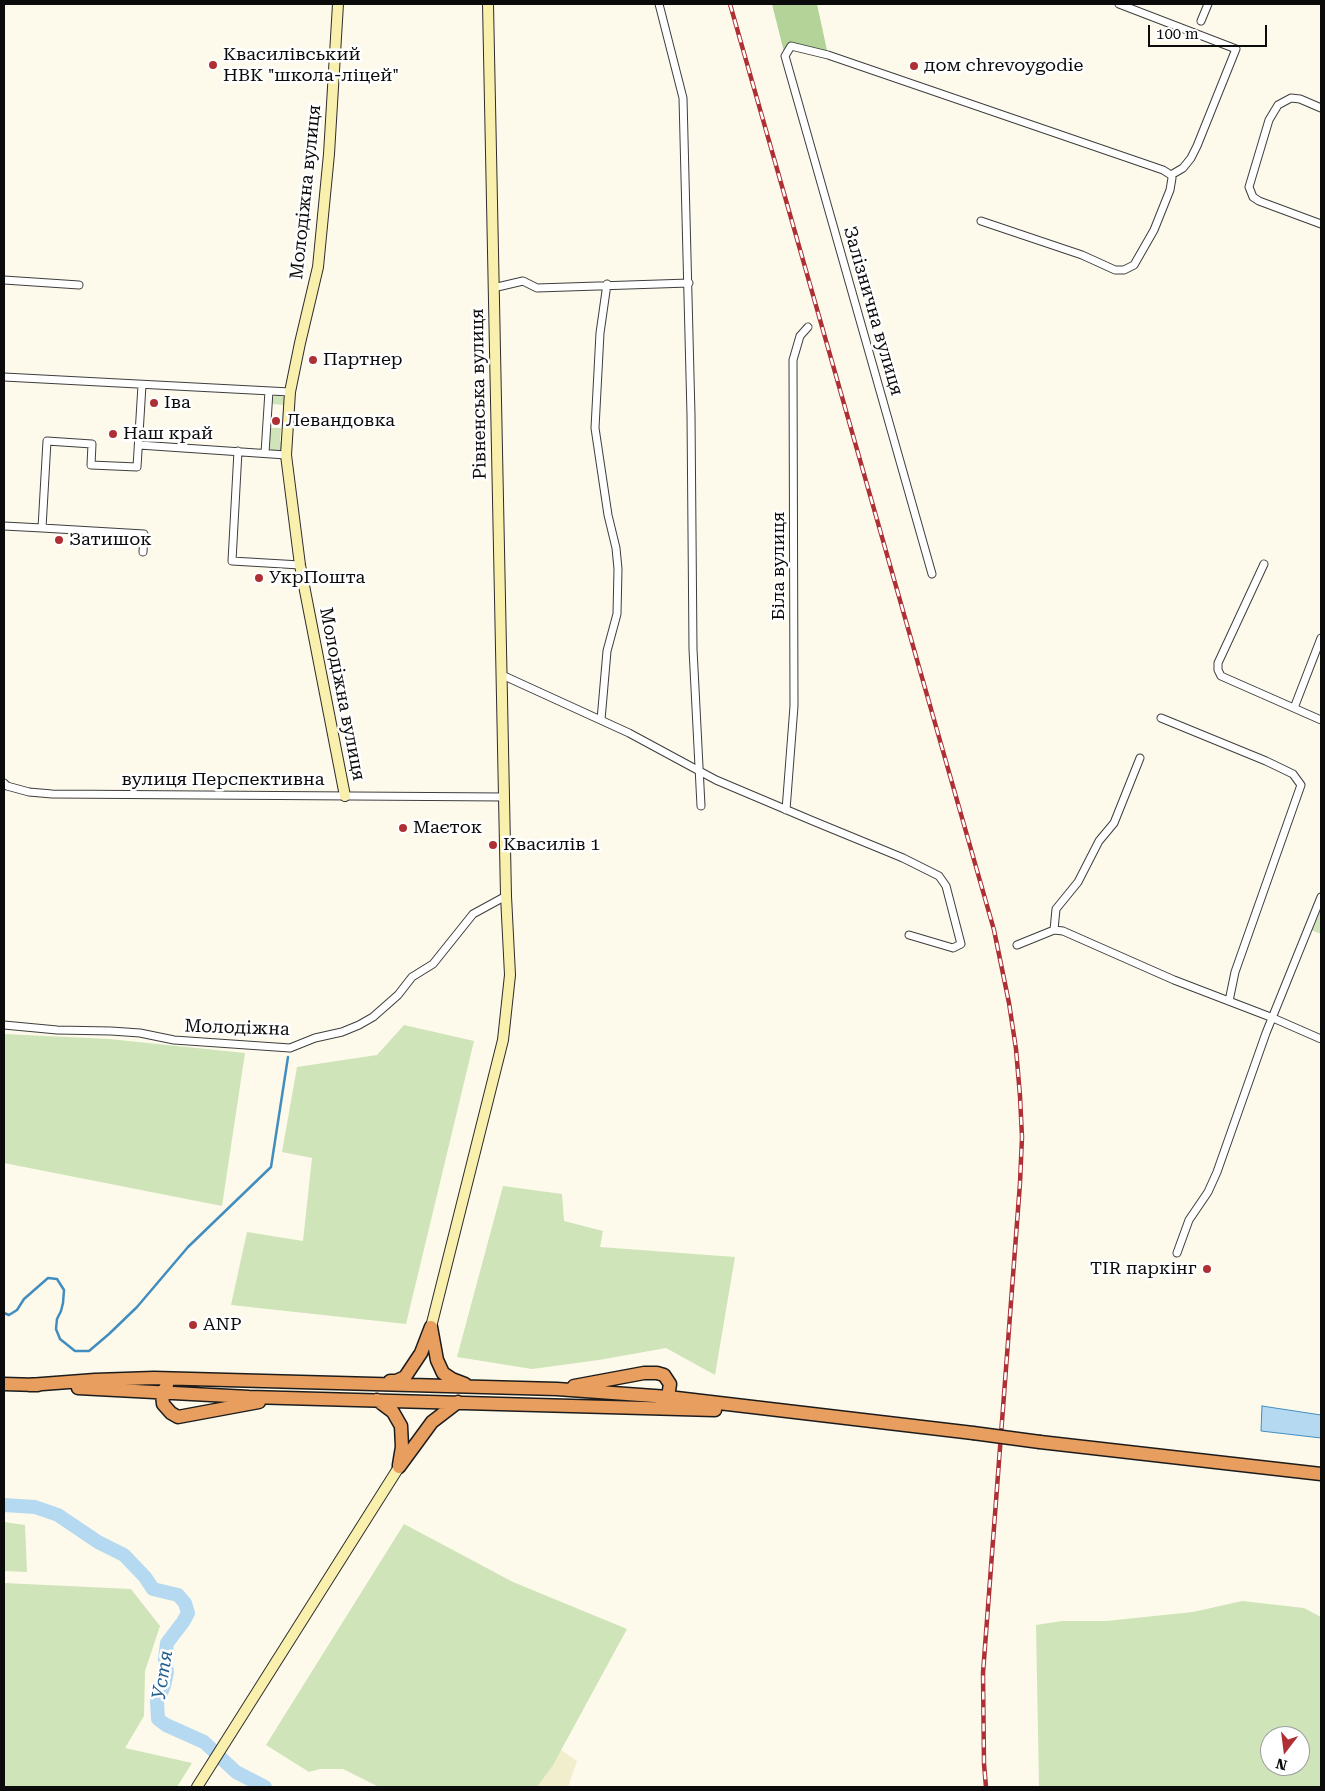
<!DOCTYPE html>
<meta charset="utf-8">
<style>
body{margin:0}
#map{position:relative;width:1325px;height:1791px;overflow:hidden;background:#fdfaeb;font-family:"Roboto Serif",serif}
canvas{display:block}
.frame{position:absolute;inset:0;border:5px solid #0b0b0b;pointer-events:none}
.north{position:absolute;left:1260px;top:1726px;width:50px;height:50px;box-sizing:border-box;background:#fff;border:1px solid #9d9d9d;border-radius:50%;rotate:195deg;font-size:14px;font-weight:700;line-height:20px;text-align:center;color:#0b0b0b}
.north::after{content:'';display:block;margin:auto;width:18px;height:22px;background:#ae3035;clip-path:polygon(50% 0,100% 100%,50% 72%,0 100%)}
.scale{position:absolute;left:1148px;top:25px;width:119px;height:22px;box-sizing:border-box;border:2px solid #0b0b0b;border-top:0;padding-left:6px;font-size:15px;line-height:18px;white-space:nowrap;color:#0b0b0b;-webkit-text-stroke:4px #fff;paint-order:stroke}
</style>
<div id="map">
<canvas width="1325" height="1791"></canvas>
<div class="frame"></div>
<div class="north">N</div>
<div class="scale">100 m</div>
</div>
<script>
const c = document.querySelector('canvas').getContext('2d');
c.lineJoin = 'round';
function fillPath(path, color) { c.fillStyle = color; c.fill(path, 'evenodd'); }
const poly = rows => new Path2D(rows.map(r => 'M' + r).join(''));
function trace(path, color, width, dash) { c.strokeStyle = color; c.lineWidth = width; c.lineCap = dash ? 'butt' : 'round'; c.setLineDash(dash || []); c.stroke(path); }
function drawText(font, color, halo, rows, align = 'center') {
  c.font = font + ' "Roboto Serif",serif'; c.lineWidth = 5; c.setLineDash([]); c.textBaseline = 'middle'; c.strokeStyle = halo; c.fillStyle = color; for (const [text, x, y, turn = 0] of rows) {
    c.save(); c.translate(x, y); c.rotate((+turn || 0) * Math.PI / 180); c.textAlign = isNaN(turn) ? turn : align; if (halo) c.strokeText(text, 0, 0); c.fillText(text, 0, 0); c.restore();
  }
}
fillPath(poly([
 [561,1750,577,1761,568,1787,537,1787]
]), '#f1eece');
fillPath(poly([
 [277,395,281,396,285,398,286,405,271,404,273,397],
 [270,428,281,428,280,441,283,443,282,450,279,451,270,450],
 [1321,897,1321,934,1308,929],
 [404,1025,474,1041,406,1324,231,1305,247,1232,303,1241,312,1158,282,1152,297,1067,377,1055],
 [4,1034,109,1039,245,1053,222,1206,4,1163],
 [503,1186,562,1194,564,1221,603,1231,600,1247,735,1257,715,1375,666,1348,599,1360,532,1369,457,1357],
 [4,1522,25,1525,27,1572,4,1571],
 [404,1524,513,1582,627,1629,553,1765,537,1787,379,1787,343,1769,320,1769,309,1772,266,1745],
 [4,1583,131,1589,160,1626,145,1671,144,1716,125,1748,192,1763,177,1787,4,1787],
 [1242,1601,1304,1608,1321,1617,1321,1787,1039,1787,1036,1625,1062,1621,1106,1621,1193,1612],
 [1270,1736,1300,1736,1300,1766,1270,1766]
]), '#cfe4b9');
fillPath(poly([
 [772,4,817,4,828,55,791,46,785,56]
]), '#b3d399');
const water = poly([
 [1262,1406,1321,1415,1321,1438,1261,1431,1262,1406]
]);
fillPath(water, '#b5d9f0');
trace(water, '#428dc0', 1);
trace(poly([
 [4,1313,9,1315,17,1310,24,1299,48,1278,57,1279,64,1290,63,1303,61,1311,57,1319,56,1329,60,1339,75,1351,89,1351,109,1334,137,1307,188,1247,271,1167,288,1057]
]), '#428dc0', 2.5);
trace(poly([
 [4,1505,35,1507,58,1515,98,1542,124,1555,145,1577,153,1589,178,1595,185,1603,188,1613,183,1622,167,1643,165,1659,167,1672,164,1686,157,1701,158,1719,166,1725,204,1742,236,1772,265,1787]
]), '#b5d9f0', 14);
const street = poly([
 [659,4,683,98,691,415,693,649,701,806],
 [1119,4,1236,49,1197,146,1191,158,1183,168,1171,175],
 [1201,21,1208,4],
 [1321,108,1300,99,1291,98,1278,105,1269,120,1249,187,1253,197,1259,201,1321,224],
 [4,280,79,285],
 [493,288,523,281,537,288,689,283],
 [4,377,290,392],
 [139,445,286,455],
 [238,451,232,561,300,565],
 [265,453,269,391],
 [4,526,42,528,47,441,92,444,91,465,137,467,142,385],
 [42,528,144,534,143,552],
 [1264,564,1218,663,1218,670,1221,676,1321,720],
 [932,574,785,56,791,46,828,55,1163,170,1171,175,1172,178,1170,190,1154,230,1134,265,1124,270,1115,270,1082,255,981,221],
 [502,675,629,733,716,780,813,821,903,858,939,876,946,886,961,944,953,948,909,935],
 [1294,708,1321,638],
 [1161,718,1266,761,1293,774,1301,785,1235,972,1229,1001],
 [601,720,607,651,617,614,618,569,616,548,608,515,595,428,600,333,607,284],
 [4,783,7,786,29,792,52,794,504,797],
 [786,810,794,706,793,360,800,336,808,327],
 [1054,930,1056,909,1078,882,1099,841,1114,823,1140,758],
 [1017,945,1054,930,1063,931,1174,980,1273,1018,1321,1039],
 [4,1025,57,1030,111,1031,140,1033,174,1040,290,1048,315,1038,342,1032,359,1025,373,1017,398,995,412,977,433,964,473,914,506,896],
 [1177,1253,1189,1220,1208,1192,1217,1172,1266,1033,1321,897]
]);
const secondary = poly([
 [338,4,329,154,318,267,300,343,290,392,286,455,300,565,345,796],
 [431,1327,503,1040,510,975,506,896,488,4],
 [197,1787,399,1467]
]);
const highway = poly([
 [431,1327,437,1360,443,1373,452,1379,465,1384],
 [390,1381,396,1381,405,1377,421,1353,431,1327],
 [4,1384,38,1385],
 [29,1385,95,1380,154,1378,557,1389,668,1397,973,1433],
 [167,1385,162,1394,163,1404,171,1413,178,1417,259,1402],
 [574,1386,644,1373,657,1373,664,1375,670,1384,668,1397,662,1400],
 [78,1388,249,1397,715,1410],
 [377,1400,393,1412,401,1426,402,1447,399,1465],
 [1040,1442,1321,1474],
 [399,1467,432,1422,458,1402]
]);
trace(street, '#3e3e3e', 9);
trace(secondary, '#2d2d2d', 12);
trace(highway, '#1c1c1c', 15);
trace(street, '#fff', 7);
trace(secondary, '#f8f0ac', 10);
trace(highway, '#e79e5f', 12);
const rail = poly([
 [730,4,994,930,1009,1003,1016,1049,1020,1096,1022,1137,1020,1183,983,1673,984,1764,986,1787]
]);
trace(rail, '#ae3035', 4.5);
trace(rail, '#fff', 2.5, [8]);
const highwayBridge = poly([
 [973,1433,1040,1442]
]);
trace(highwayBridge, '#1c1c1c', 15, []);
trace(highwayBridge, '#e79e5f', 12);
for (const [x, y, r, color] of [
 [213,65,5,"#ae3035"],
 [914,66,5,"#ae3035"],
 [313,360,5,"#ae3035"],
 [154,403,5,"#ae3035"],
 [276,421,5,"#ae3035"],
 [113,434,5,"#ae3035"],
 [59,540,5,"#ae3035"],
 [259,578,5,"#ae3035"],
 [403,828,5,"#ae3035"],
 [493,845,5,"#ae3035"],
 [1207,1269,5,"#ae3035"],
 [193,1325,5,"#ae3035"]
]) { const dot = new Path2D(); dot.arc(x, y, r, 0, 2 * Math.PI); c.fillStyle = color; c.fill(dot); trace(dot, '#fff', 2); }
drawText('18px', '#0b0b0b', '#fff', [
 ["Квасилівський",223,55],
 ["НВК \"школа-ліцей\"",223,76],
 ["дом chrevoygodie",924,66],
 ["Партнер",323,360],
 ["Іва",164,403],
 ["Левандовка",286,421],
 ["Наш край",123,434],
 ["Затишок",69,540],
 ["УкрПошта",269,578],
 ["Маєток",413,828],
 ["Квасилів 1",503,845],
 ["TIR паркінг",1197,1269,"right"],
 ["ANP",203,1325]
], 'left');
drawText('18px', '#0b0b0b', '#fff', [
 ["Молодіжна вулиця",306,192,-84],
 ["Залізнична вулиця",873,311,74],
 ["Рівненська вулиця",479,394,-91],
 ["Біла вулиця",779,566,-90],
 ["Молодіжна вулиця",342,694,79],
 ["вулиця Перспективна",223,780],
 ["Молодіжна",237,1028,2]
]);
drawText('italic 19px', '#215f91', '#fff', [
 ["Устя",163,1675,-81]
]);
</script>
